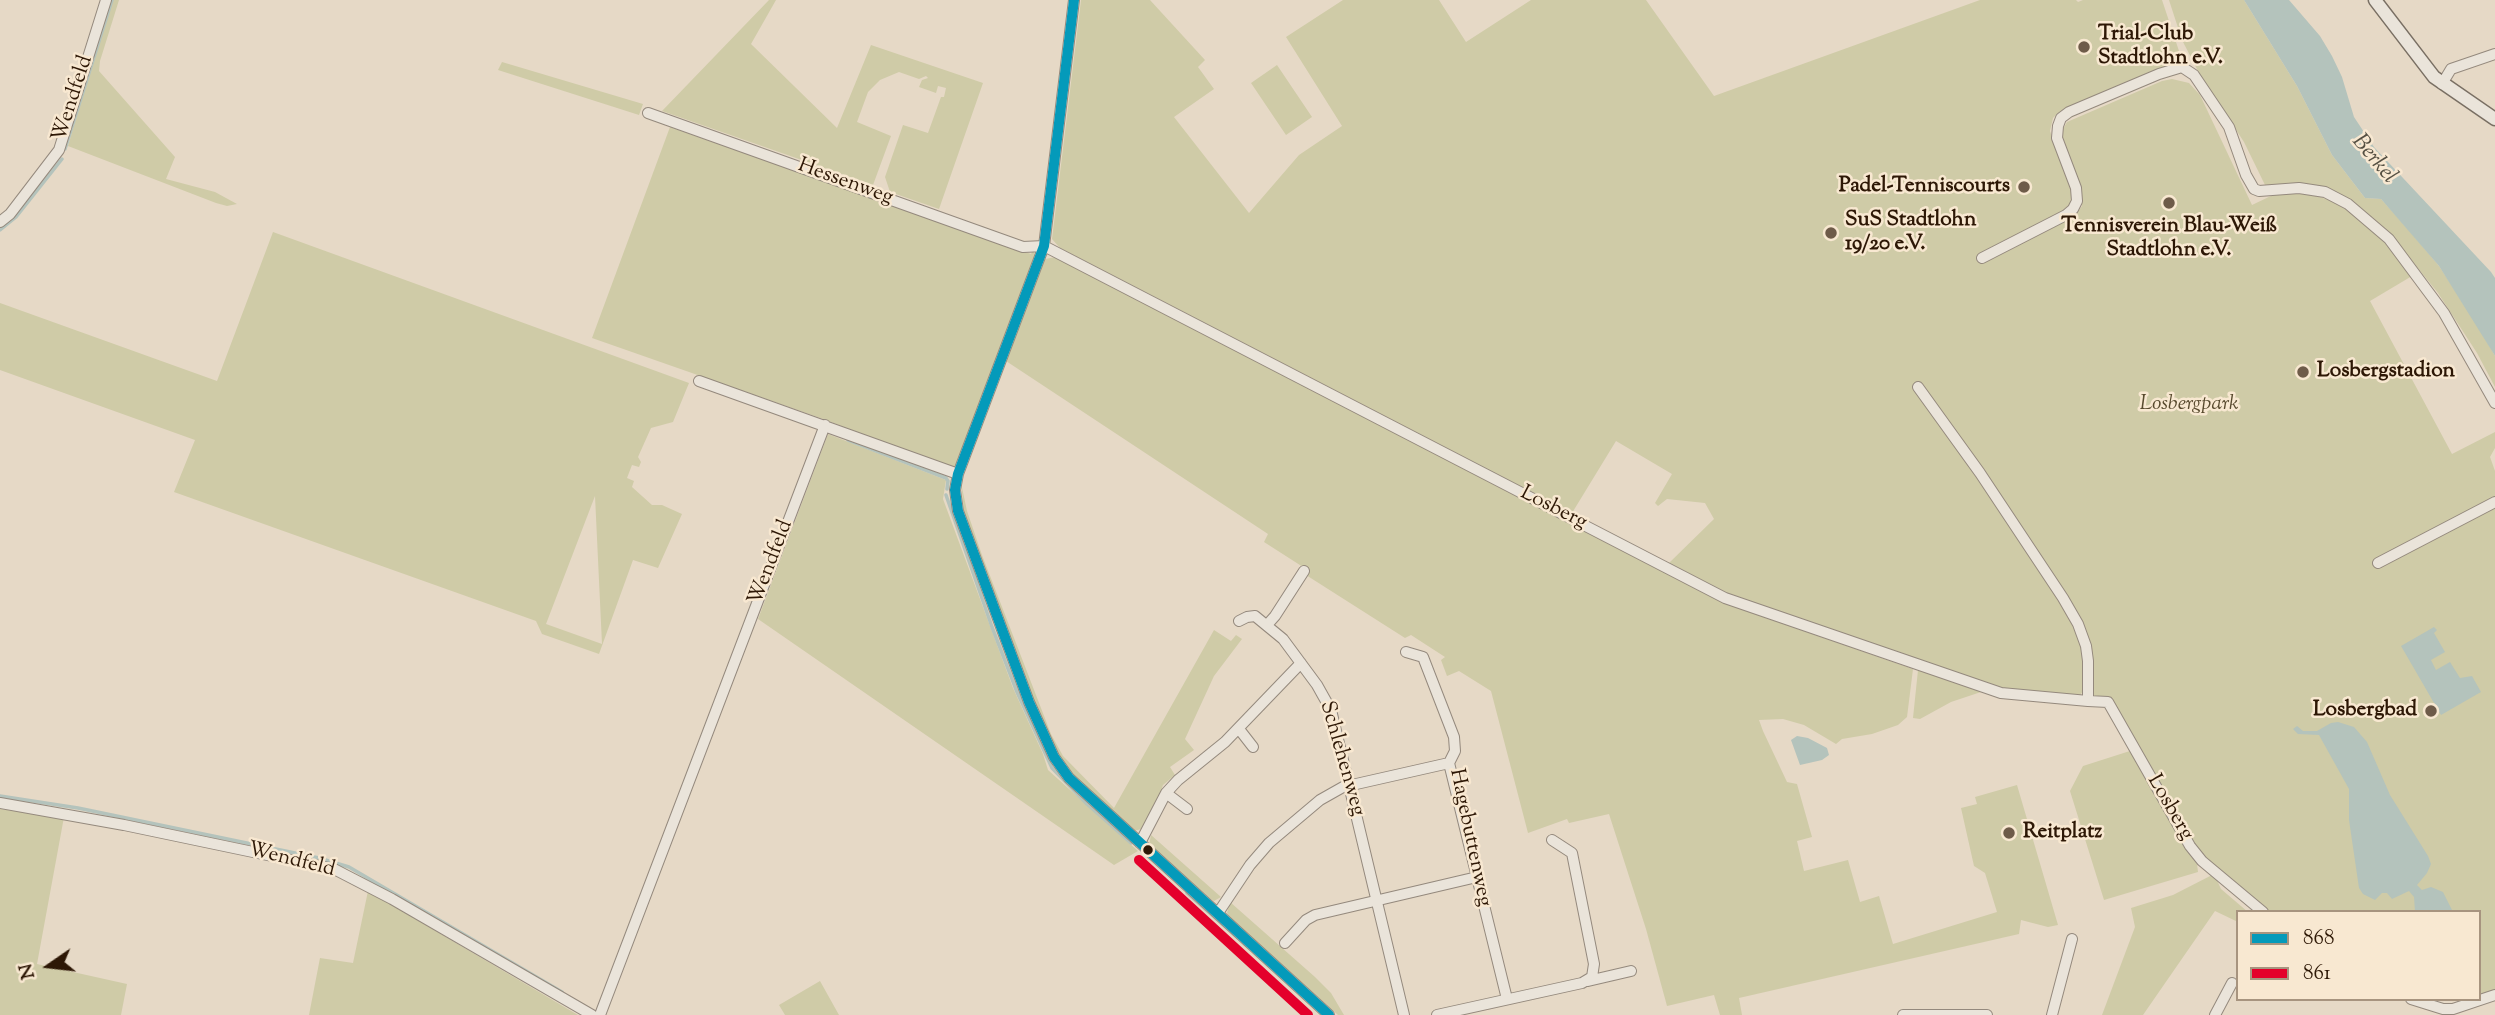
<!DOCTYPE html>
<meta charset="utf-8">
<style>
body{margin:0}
#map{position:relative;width:2495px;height:1015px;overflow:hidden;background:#e6d9c6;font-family:"Sorts Mill Goudy",serif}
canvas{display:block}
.legend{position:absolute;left:2236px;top:910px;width:245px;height:91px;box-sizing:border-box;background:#f8e8d1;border:2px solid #a7947f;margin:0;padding:9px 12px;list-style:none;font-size:21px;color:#2d1705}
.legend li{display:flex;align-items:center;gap:14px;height:35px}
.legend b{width:35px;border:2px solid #a7947f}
.north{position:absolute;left:14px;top:931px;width:70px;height:70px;-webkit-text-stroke:5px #f8e8d1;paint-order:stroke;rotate:256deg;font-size:19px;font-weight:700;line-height:28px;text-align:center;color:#2d1705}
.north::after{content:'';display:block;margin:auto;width:24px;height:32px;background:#2d1705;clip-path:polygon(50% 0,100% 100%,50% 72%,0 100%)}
</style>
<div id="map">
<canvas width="2495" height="1015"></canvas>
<ul class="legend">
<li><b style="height:9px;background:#049aba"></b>868</li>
<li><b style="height:9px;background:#e4002b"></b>861</li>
</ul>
<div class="north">N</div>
</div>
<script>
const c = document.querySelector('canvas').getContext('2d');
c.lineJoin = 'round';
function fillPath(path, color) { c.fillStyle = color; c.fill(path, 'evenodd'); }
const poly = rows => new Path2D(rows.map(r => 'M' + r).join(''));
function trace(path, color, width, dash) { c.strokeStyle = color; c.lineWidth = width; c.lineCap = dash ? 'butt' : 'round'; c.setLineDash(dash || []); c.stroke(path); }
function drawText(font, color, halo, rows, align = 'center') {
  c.font = font + ' "Sorts Mill Goudy",serif'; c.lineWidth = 5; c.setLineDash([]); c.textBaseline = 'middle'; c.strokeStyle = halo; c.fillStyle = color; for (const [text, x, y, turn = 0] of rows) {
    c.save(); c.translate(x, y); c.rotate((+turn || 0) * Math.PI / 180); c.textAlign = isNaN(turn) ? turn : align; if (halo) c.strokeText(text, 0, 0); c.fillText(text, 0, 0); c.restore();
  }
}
fillPath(poly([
 [111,0,119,0,100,61,99,71,175,157,166,179,215,192,237,204,227,206,216,203,68,146],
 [769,0,776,0,751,44,837,128,871,45,983,83,939,209,890,192,885,177,903,125,928,133,941,97,944,97,946,88,938,86,936,93,919,87,922,80,928,78,926,76,919,79,899,72,880,80,868,92,857,122,891,136,873,185,662,111],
 [1081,0,1150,0,1205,60,1198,67,1214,89,1174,117,1249,213,1299,155,1342,126,1286,37,1343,0,1439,0,1466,42,1531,0,1646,0,1714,96,1980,0,2076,0,2078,2,2083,0,2162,0,2179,51,2175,64,2057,114,2053,118,2050,131,2069,185,2072,193,2070,204,2062,211,1980,254,1984,261,2070,217,2077,213,2082,206,2082,190,2063,138,2063,129,2067,122,2162,81,2172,79,2189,83,2200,95,2252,205,2275,194,2288,191,2302,192,2330,200,2354,214,2382,239,2412,276,2370,301,2452,454,2495,432,2495,448,2490,457,2495,471,2495,497,2477,507,2477,516,2495,507,2495,991,2479,999,2479,912,2268,912,2199,853,2192,844,2108,696,2096,697,2091,693,2087,645,2079,622,2065,596,1921,385,1916,389,1977,474,2061,598,2076,626,2084,647,2086,661,2086,685,2080,696,2004,688,1987,684,1733,596,1669,563,1714,519,1705,503,1667,499,1658,506,1655,503,1672,474,1616,441,1572,513,1060,248,1052,239],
 [2169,0,2244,0,2297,86,2332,155,2365,198,2381,199,2409,230,2439,266,2474,319,2495,356,2495,387,2477,353,2438,293,2391,235,2372,217,2369,219,2344,200,2265,185,2244,142,2200,75,2182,40],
 [502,62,643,104,639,115,498,70],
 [1277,65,1312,117,1286,135,1251,83],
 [670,127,1031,254,1033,250,1035,255,956,465,950,468,826,420,592,338],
 [273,232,689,383,673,422,651,428,638,457,641,462,639,467,632,465,627,478,634,481,632,487,652,505,662,505,682,514,658,568,633,560,599,654,542,634,536,621,174,492,195,440,0,370,0,303,217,381],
 [595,496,602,644,546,624],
 [1056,257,1729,605,1913,669,1907,717,1898,725,1872,734,1842,739,1836,744,1804,725,1783,719,1759,720,1763,731,1787,782,1797,784,1812,837,1797,841,1804,871,1848,860,1860,902,1879,896,1893,944,1997,912,1985,873,1974,866,1961,808,1977,804,1975,797,2017,785,2058,925,2048,927,2021,920,2019,934,1739,998,1742,1015,1720,1015,1714,995,1667,1006,1646,929,1609,814,1569,823,1567,819,1528,833,1491,691,1459,671,1447,676,1441,660,1445,657,1411,635,1405,638,1306,575,1303,567,1264,542,1268,534,1006,361,1045,259],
 [828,434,946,480,943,499,1013,688,1043,754,1048,770,1138,851,1114,865,758,619],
 [961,483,967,511,982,555,1051,734,1063,756,1114,808,1214,630,1231,641,1236,635,1242,639,1214,676,1185,739,1194,750,1170,767,1175,775,1163,785,1158,800,1142,829,1133,831,1079,784,1062,764,1031,696,965,520],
 [1918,670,1955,683,1981,692,1951,702,1920,719,1913,718],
 [2133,750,2197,864,2198,872,2104,900,2070,791,2083,766],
 [0,809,64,817,37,964,127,984,121,1015,0,1015],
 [1151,835,1221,897,1214,901,1211,899,1149,845],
 [2214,874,2221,889,2248,912,2238,912,2238,922,2215,911,2143,1015,2102,1015,2135,927,2131,908,2173,895],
 [368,891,578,1015,309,1015,320,958,353,963],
 [1230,902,1315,977,1331,993,1344,1015,1338,1015,1230,918,1227,913],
 [820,981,839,1015,785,1015,779,1005]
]), '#cfcba7');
fillPath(poly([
 [2244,0,2289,0,2320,36,2332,56,2342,77,2354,117,2374,147,2491,272,2495,278,2495,356,2439,266,2381,199,2365,198,2332,155,2297,86],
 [2434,627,2437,630,2434,633,2445,652,2431,660,2436,670,2450,662,2460,678,2472,676,2481,692,2441,715,2401,646],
 [2338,722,2354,727,2367,742,2390,795,2428,856,2431,864,2427,873,2417,885,2422,890,2431,887,2443,892,2453,912,2415,912,2414,897,2409,891,2392,899,2387,893,2382,893,2375,900,2363,894,2359,888,2349,820,2349,789,2319,735,2298,734,2293,729,2297,726,2303,731,2317,731,2331,723],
 [1797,736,1808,738,1827,748,1829,755,1822,760,1800,765,1791,740]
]), '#b4c3bc');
trace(poly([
 [65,149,112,0],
 [0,230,16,217,62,159],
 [848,440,946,478,948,481,947,489],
 [946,495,992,627,1017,692,1052,768,1087,804,1131,843],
 [0,796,78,808,319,858,349,867,562,992],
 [1187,893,1246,945]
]), '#b4c3bc', 3.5);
const street = poly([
 [1074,0,1044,246,958,474,955,490,958,511,1029,702,1054,757,1069,778,1329,1015],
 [2442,84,2451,69,2495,54],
 [648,113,1023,247,1044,246,1725,598,2001,693,2088,701,2088,661,2086,646,2078,624,2063,598,1980,473,1918,387],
 [0,222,10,214,59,150,106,0],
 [1982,258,2066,215,2073,209,2077,201,2076,188,2057,138,2058,126,2061,118,2069,112,2159,74,2182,67,2194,75,2229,127,2246,175,2254,189,2259,191,2299,188,2325,192,2348,204,2389,239,2444,313,2495,403],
 [699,381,958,474],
 [2378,563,2495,502],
 [1239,621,1247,617,1255,616,1283,639,1317,685,1331,710,1404,1015],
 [1267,625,1275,616,1304,571],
 [1406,652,1423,657,1454,737,1455,751,1449,763,1507,999],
 [2088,701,2108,702,2190,846,2202,861,2263,912],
 [1239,729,1253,747],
 [1166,793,1187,809],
 [0,803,124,825,334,869,392,899,592,1015],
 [1140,843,1166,793,1178,780,1225,742,1301,663],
 [1218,913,1250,865,1269,843,1320,800,1343,787,1449,763],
 [1285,943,1306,920,1315,915,1477,877],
 [1588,981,1631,971],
 [2411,999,2443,1009,2453,1009,2495,995],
 [600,1015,825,425],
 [1437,1015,1582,983,1592,977,1594,964,1572,853,1552,840],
 [1903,1015,1987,1015],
 [2052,1015,2072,939],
 [2215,1015,2232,983]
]);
const secondary = poly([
 [2375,0,2434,77,2495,119]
]);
trace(street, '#94897d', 12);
trace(secondary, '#796f63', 15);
trace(street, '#eae4da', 10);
trace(secondary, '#eae4da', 12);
trace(poly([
 [1074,0,1044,246,958,474,955,490,958,511,1029,702,1054,757,1069,778,1329,1015]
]), '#049aba', 10);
trace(poly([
 [1139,860,1308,1015]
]), '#e4002b', 10);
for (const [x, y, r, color] of [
 [2084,47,7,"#6e5b49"],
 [2024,187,7,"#6e5b49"],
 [2169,203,7,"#6e5b49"],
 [1831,233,7,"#6e5b49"],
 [2303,372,7,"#6e5b49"],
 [2431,711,7,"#6e5b49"],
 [2009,833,7,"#6e5b49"],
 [1148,850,6,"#2d1705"]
]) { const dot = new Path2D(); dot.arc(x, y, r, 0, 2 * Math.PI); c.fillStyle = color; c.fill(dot); trace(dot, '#f8e8d1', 2.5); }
drawText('bold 21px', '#2d1705', '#f8e8d1', [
 ["Trial-Club",2098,35],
 ["Stadtlohn e.V.",2098,59],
 ["Padel-Tenniscourts",2010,187,"right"],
 ["SuS Stadtlohn",1845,221],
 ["19/20 e.V.",1845,245],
 ["Tennisverein Blau-Weiß",2169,227,"center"],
 ["Stadtlohn e.V.",2169,251,"center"],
 ["Losbergstadion",2317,372],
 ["Losbergbad",2417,711,"right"],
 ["Reitplatz",2023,833]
], 'left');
drawText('21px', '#2d1705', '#f8e8d1', [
 ["Wendfeld",74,99,-72],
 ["Hessenweg",845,183,20],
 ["Losberg",1553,509,27],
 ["Wendfeld",772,563,-69],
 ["Schlehenweg",1341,759,74],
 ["Losberg",2169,808,60],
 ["Hagebuttenweg",1469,838,78],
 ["Wendfeld",291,861,14]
]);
drawText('italic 21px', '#584a2e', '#f8e8d1', [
 ["Losbergpark",2189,405]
]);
drawText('italic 23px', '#555043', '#f8e8d1', [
 ["Berkel",2373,160,50]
]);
</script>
